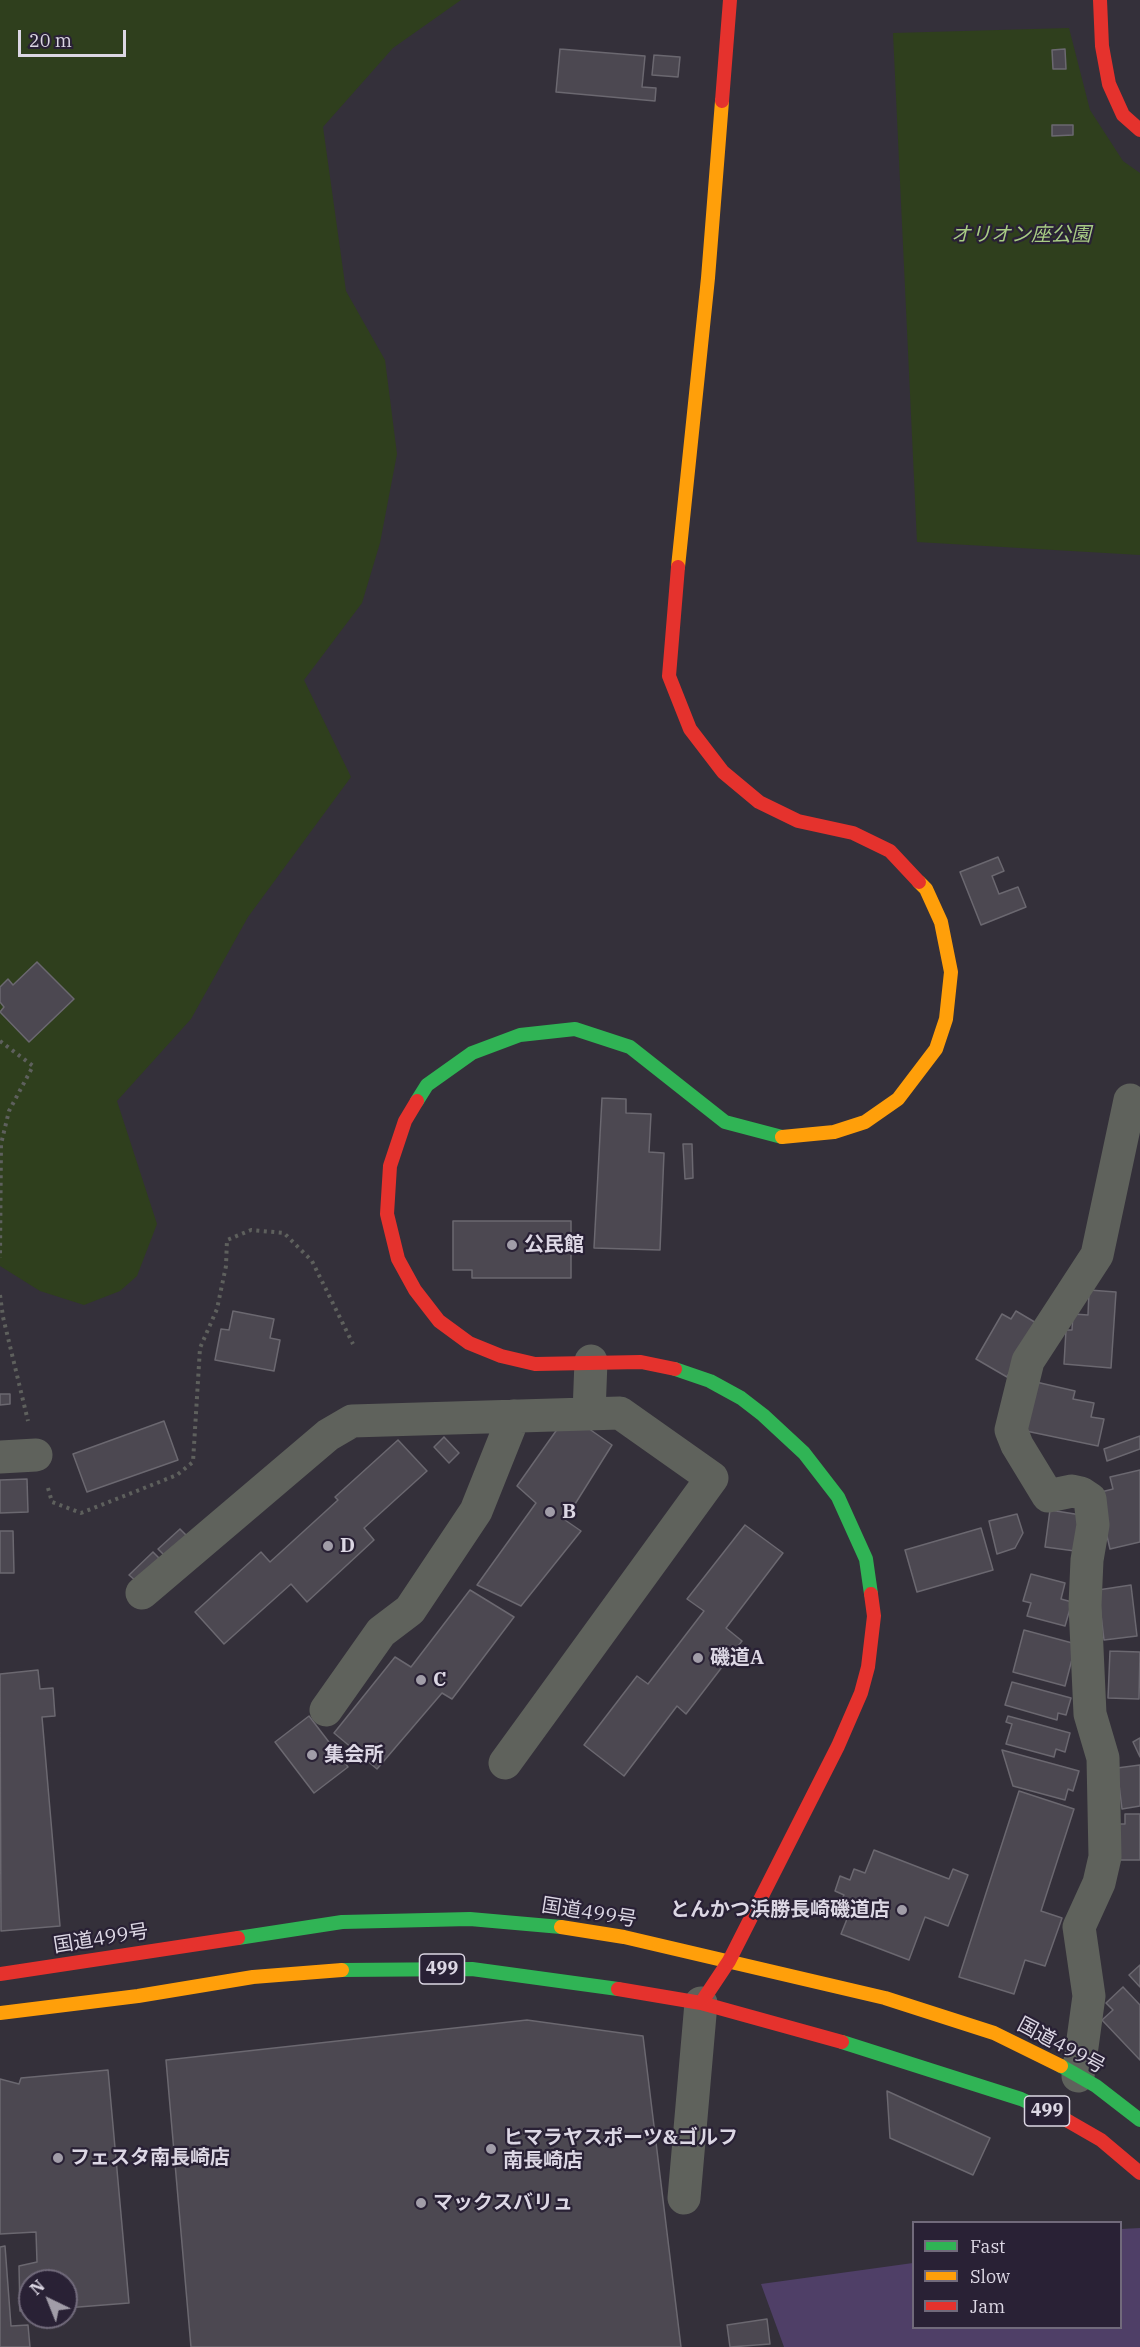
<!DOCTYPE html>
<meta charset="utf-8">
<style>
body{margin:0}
#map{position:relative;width:1140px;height:2347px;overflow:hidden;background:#34303a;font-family:"IBM Plex Serif",serif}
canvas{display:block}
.legend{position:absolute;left:912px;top:2221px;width:210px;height:108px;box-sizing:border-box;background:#292135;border:2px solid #716a7b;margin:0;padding:8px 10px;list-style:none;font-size:18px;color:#dcd7e4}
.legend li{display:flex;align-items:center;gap:12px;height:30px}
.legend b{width:30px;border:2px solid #716a7b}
.north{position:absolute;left:18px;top:2269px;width:60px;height:60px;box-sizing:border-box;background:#292135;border:2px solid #716a7b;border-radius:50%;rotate:317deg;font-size:16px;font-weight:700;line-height:24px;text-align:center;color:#dcd7e4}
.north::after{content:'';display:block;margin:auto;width:21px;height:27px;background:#a19da8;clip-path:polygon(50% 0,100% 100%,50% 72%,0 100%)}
.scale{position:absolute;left:18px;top:30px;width:108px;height:27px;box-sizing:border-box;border:3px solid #dcd7e4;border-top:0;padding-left:8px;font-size:18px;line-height:21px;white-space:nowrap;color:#dcd7e4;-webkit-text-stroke:4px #292135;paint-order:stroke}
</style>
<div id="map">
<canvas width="1140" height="2347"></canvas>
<ul class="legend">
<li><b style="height:8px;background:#30b455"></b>Fast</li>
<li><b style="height:8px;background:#ff9f0a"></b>Slow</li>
<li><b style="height:8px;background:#e5322d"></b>Jam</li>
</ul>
<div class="north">N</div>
<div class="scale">20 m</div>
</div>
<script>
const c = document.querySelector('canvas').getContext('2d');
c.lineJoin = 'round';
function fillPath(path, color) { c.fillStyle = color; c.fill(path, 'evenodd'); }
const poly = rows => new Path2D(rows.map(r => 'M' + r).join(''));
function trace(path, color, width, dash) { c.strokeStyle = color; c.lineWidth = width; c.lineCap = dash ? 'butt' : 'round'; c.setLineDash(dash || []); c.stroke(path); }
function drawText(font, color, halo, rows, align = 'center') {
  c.font = font + ' "IBM Plex Serif","Noto Sans JP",serif'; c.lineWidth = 4.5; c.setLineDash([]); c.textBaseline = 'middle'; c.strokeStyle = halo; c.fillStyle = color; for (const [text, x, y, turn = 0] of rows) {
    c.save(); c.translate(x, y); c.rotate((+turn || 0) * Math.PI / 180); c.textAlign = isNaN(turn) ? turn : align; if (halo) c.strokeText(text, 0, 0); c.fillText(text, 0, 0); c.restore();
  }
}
fillPath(poly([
 [0,0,461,0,393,48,323,127,346,291,385,360,397,454,380,543,362,603,304,680,351,777,248,917,191,1019,117,1101,157,1224,137,1276,120,1291,84,1305,40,1291,0,1266],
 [1069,28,1090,110,1123,161,1140,173,1140,555,917,542,893,33]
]), '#2f3f1d');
fillPath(poly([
 [1140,2228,1140,2347,784,2347,761,2284,913,2263,914,2328,1120,2328,1121,2229]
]), '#4f3f67');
const building = poly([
 [560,49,645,56,642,87,656,88,655,101,556,92,560,49],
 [1065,49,1066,69,1053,69,1052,50,1065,49],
 [654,55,680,57,678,77,652,75,654,55],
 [1052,125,1073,125,1073,135,1052,136,1052,125],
 [998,857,1004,871,992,876,999,894,1018,887,1026,907,981,925,960,872,998,857],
 [37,962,74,999,29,1042,0,1012,4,1007,0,1002,0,987,8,979,13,985,37,962],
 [602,1098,626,1099,626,1113,651,1114,649,1152,664,1153,660,1250,594,1248,602,1098],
 [683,1144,692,1144,693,1178,685,1179,683,1144],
 [453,1221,571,1221,571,1278,472,1278,472,1270,453,1270,453,1221],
 [1089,1290,1116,1292,1111,1368,1064,1364,1066,1330,1072,1330,1073,1314,1088,1315,1089,1290],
 [233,1311,274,1319,270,1338,280,1340,274,1371,215,1360,221,1329,229,1330,233,1311],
 [1016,1311,1038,1324,1007,1377,976,1359,1002,1314,1011,1319,1016,1311],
 [1036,1382,1075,1391,1073,1399,1094,1403,1091,1417,1104,1419,1098,1446,1026,1431,1036,1382],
 [0,1394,10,1394,10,1404,0,1405,0,1394],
 [568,1414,612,1445,565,1520,581,1531,521,1606,477,1585,536,1503,517,1486,568,1414],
 [164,1421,178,1460,87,1492,73,1454,164,1421],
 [1140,1436,1140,1449,1107,1461,1104,1449,1140,1436],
 [444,1437,459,1453,449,1463,434,1447,444,1437],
 [398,1440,427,1471,364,1528,374,1540,307,1602,291,1584,224,1644,195,1612,261,1552,270,1562,338,1500,335,1497,398,1440],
 [1140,1470,1140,1542,1110,1549,1097,1493,1113,1489,1110,1477,1140,1470],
 [27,1479,28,1512,0,1513,0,1480,27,1479],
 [1050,1510,1081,1515,1075,1551,1045,1547,1050,1510],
 [1017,1514,1023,1533,1015,1548,997,1554,989,1521,1017,1514],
 [745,1525,783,1553,726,1628,742,1641,686,1714,677,1706,624,1776,584,1745,637,1676,648,1684,704,1611,687,1599,745,1525],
 [981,1528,993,1570,917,1592,905,1550,981,1528],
 [180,1529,187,1536,166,1557,158,1549,180,1529],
 [0,1531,13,1531,14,1573,0,1573,0,1531],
 [153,1552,160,1559,136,1581,129,1575,153,1552],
 [1031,1574,1065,1583,1061,1599,1072,1602,1065,1626,1027,1616,1031,1603,1023,1601,1031,1574],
 [1131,1585,1137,1636,1104,1640,1098,1590,1131,1585],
 [470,1590,514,1617,452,1699,442,1693,377,1769,334,1733,395,1657,411,1667,470,1590],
 [1024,1630,1076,1644,1065,1686,1013,1672,1024,1630],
 [1110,1651,1140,1652,1139,1699,1108,1698,1110,1651],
 [38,1670,40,1689,53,1688,55,1716,42,1717,60,1926,1,1931,0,1674,38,1670],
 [1012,1682,1071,1698,1066,1715,1058,1713,1057,1720,1005,1705,1012,1682],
 [309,1716,348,1767,314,1793,275,1742,309,1716],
 [1008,1716,1070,1733,1065,1752,1056,1749,1054,1757,1006,1744,1012,1724,1006,1722,1008,1716],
 [1140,1738,1140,1757,1133,1742,1140,1738],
 [1002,1750,1079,1771,1073,1791,1068,1789,1065,1800,1013,1786,1002,1750],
 [1140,1765,1140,1806,1122,1809,1117,1768,1140,1765],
 [1019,1791,1074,1809,1041,1911,1062,1918,1045,1966,1025,1960,1014,1994,959,1977,1019,1791],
 [1125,1814,1140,1814,1140,1860,1117,1860,1118,1824,1125,1824,1125,1814],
 [874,1850,949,1879,953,1869,968,1875,948,1926,925,1917,909,1960,841,1934,853,1904,842,1899,844,1895,835,1891,840,1876,850,1880,854,1869,865,1873,874,1850],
 [1140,1965,1140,1987,1129,1975,1140,1965],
 [1123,1987,1140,2005,1140,2060,1102,2020,1113,2010,1106,2003,1123,1987],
 [527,2020,643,2036,681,2347,191,2347,166,2060,527,2020],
 [108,2070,129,2303,66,2308,66,2281,30,2281,30,2311,20,2311,19,2266,37,2262,36,2232,0,2234,0,2079,19,2084,21,2078,108,2070],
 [887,2091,990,2138,973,2175,890,2138,887,2091],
 [5,2246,11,2326,28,2325,30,2347,0,2347,0,2247,5,2246],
 [767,2319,770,2344,730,2347,727,2325,767,2319]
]);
fillPath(building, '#4c4851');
trace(building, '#6b6870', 1.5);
trace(poly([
 [0,1041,33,1066,9,1111,1,1144,0,1258],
 [0,1295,3,1317,28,1421],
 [48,1488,52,1502,81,1513,177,1475,193,1462,200,1348,217,1309,226,1266,227,1240,251,1230,284,1233,312,1261,353,1344]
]), '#5e605d', 4, [3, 4.5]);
trace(poly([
 [589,1413,591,1361],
 [0,1457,36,1455],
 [142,1593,328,1435,352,1421,620,1413,712,1478,505,1763],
 [326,1710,381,1632,410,1610,476,1511,514,1416],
 [1078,2076,1089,1996,1079,1927,1099,1883,1105,1857,1103,1758,1090,1714,1085,1605,1087,1560,1093,1525,1090,1499,1081,1493,1072,1491,1048,1496,1017,1445,1011,1430,1028,1361,1097,1255,1130,1100],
 [684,2198,701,2003]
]), '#5f625c', 33);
trace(poly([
 [417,1101,427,1085,472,1053,520,1035,575,1029,630,1047,725,1122,782,1137],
 [675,1369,710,1381,741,1398,763,1415,804,1453,838,1497,866,1559,871,1594],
 [238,1938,342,1922,470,1919,561,1927],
 [342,1970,472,1969,618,1989],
 [842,2042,1021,2099,1068,2121],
 [1061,2066,1096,2086,1140,2120]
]), '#30b455', 14);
trace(poly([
 [678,567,708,278,722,101],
 [782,1137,834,1132,865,1122,898,1099,936,1049,946,1019,951,972,941,922,926,889,919,882],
 [561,1927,624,1937,885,1998,994,2033,1061,2066],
 [0,2013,138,1996,253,1977,342,1970]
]), '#ff9f0a', 14);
trace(poly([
 [1100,0,1102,46,1109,84,1123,115,1140,130],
 [722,101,730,0],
 [678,567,669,676,690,729,723,772,759,802,798,821,853,833,890,851,919,882],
 [417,1101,405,1121,390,1166,387,1214,398,1259,415,1290,439,1321,469,1343,501,1356,535,1364,641,1362,675,1369],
 [0,1974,238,1938],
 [618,1989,701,2003,842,2042],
 [701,2003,729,1961,838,1746,861,1693,868,1667,874,1616,871,1594],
 [1068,2121,1101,2140,1140,2173]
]), '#e5322d', 14);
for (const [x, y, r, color] of [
 [512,1245,6,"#a19da8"],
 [550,1512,6,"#a19da8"],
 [328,1546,6,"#a19da8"],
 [698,1658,6,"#a19da8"],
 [421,1680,6,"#a19da8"],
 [312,1755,6,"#a19da8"],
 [902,1910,6,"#a19da8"],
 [491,2149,6,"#a19da8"],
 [58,2158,6,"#a19da8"],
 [421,2203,6,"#a19da8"]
]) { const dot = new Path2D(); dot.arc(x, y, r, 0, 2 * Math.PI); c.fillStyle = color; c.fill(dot); trace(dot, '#292135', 2); }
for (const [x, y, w] of [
 [442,1969,45],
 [1047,2111,45]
]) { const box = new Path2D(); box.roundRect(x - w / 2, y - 15, w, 30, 4.5); c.fillStyle = '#292135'; c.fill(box); trace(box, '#dcd7e4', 1.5); }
drawText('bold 18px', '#dcd7e4', null, [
 ["499",442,1969],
 ["499",1047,2111]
]);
drawText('italic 20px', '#a8cc85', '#292135', [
 ["オリオン座公園",1021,235]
]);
drawText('bold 20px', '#dcd7e4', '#292135', [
 ["公民館",524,1245],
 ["B",562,1512],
 ["D",340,1546],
 ["磯道A",710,1658],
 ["C",433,1680],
 ["集会所",324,1755],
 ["とんかつ浜勝長崎磯道店",890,1910,"right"],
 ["ヒマラヤスポーツ&ゴルフ",503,2138],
 ["南長崎店",503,2161],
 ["フェスタ南長崎店",70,2158],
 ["マックスバリュ",433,2203]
], 'left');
drawText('20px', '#dcd7e4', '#292135', [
 ["国道499号",589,1913,9],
 ["国道499号",101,1939,-9],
 ["国道499号",1061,2046,28]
]);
</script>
